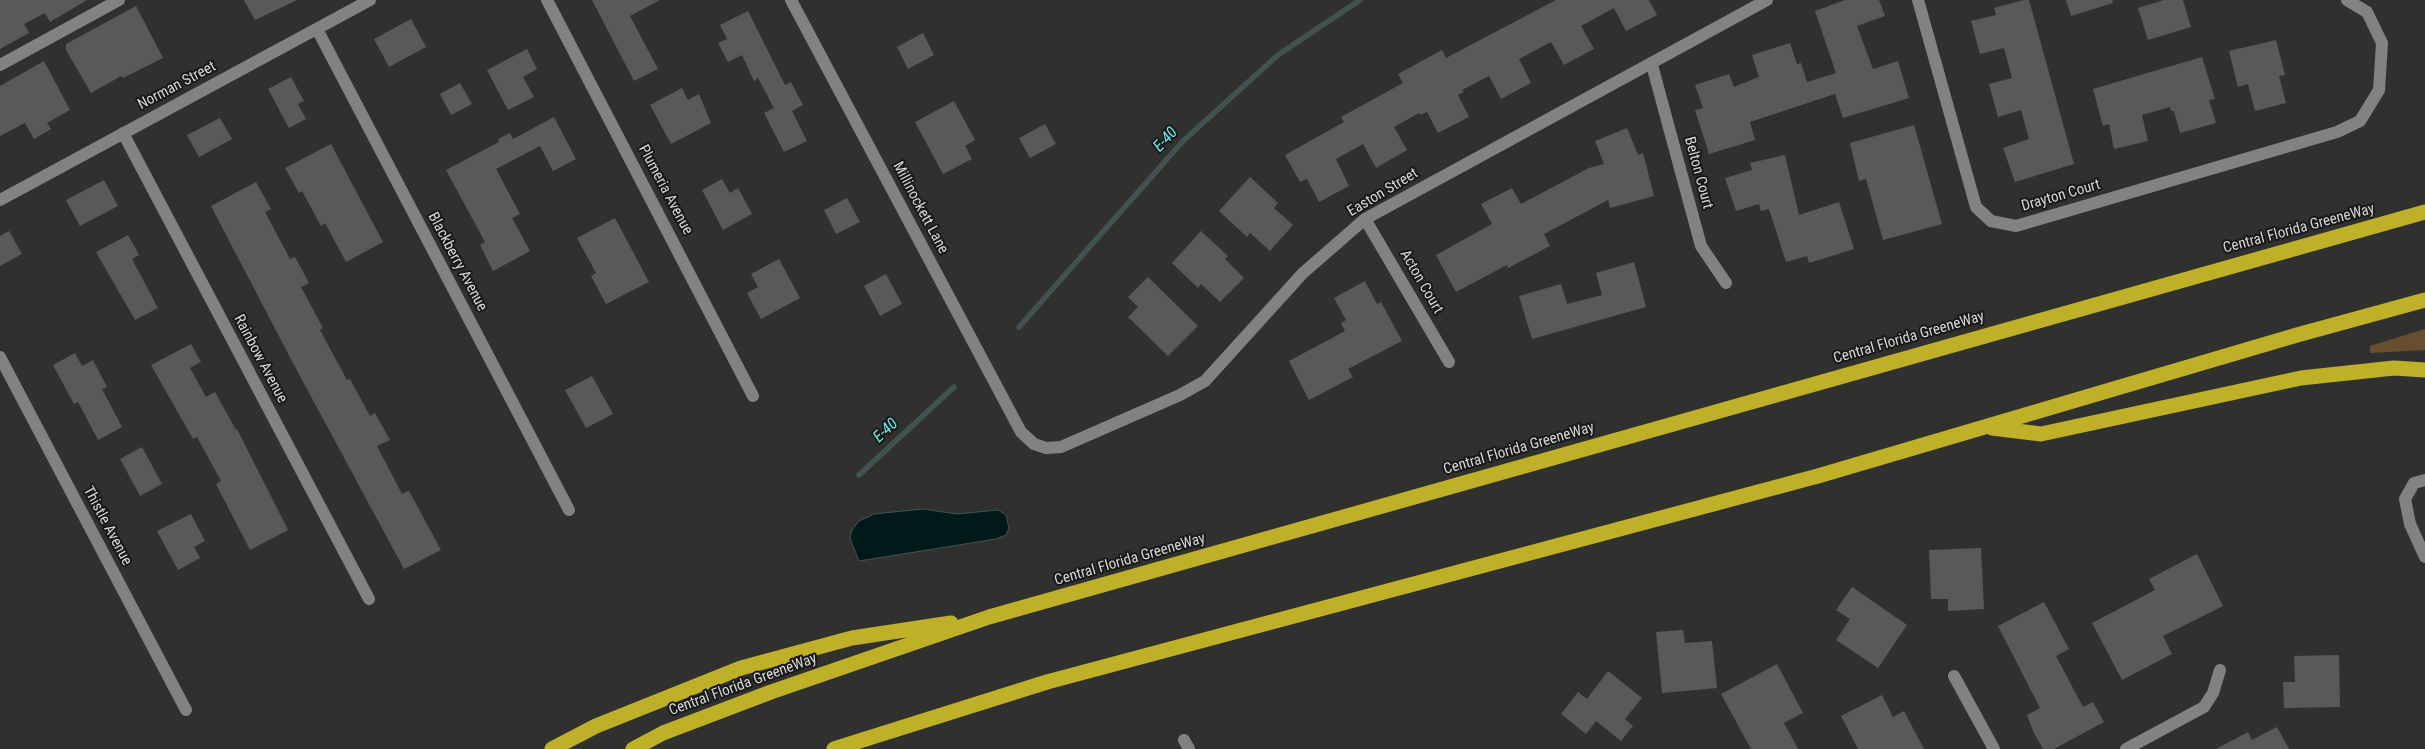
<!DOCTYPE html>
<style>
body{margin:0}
canvas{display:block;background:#30312f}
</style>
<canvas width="2425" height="749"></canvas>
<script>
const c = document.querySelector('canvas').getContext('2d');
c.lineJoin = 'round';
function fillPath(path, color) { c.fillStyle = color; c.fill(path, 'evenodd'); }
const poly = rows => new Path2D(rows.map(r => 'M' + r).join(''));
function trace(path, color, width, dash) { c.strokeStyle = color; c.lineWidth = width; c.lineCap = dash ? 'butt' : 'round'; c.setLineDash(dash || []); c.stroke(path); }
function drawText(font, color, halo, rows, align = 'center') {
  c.font = font + ' "Roboto Condensed",sans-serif'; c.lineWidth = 4; c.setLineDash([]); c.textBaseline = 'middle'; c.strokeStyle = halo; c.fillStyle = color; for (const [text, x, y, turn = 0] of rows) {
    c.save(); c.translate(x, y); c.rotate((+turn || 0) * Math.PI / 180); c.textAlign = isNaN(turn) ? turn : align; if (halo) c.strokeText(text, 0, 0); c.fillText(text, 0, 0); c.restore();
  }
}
fillPath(poly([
 [2425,329,2425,350,2370,353,2370,346]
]), '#674f2e');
const water = poly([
 [923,509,957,514,998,510,1006,515,1009,528,1006,535,996,539,859,561,850,538,852,530,859,521,874,514,923,509]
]);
fillPath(water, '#001a1a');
trace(water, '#405352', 1);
trace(poly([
 [1019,327,1183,141,1278,55,1360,0],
 [859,475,954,387]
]), '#405352', 5.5);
fillPath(poly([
 [0,0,87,0,50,22,45,13,24,24,29,33,0,49],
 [244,0,297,0,255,20],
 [592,0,660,0,630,16,658,69,634,81],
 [1556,0,1649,0,1657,15,1626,31,1614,8,1581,26,1594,49,1564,65,1551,42,1519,59,1531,83,1501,99,1489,76,1462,90,1464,92,1458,95,1469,117,1438,133,1427,112,1420,115,1419,113,1394,127,1407,150,1376,168,1363,144,1336,159,1349,186,1319,202,1307,179,1300,182,1285,155,1344,122,1341,117,1403,83,1398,74,1442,50,1446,58],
 [1845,0,1879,0,1885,16,1857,26,1873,69,1898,61,1909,98,1843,118,1835,94,1750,122,1755,140,1709,154,1695,110,1703,108,1695,85,1729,74,1734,87,1759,77,1752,55,1790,43,1797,64,1801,63,1807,82,1836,73,1815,11],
 [2024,0,2029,0,2074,164,2015,182,2003,148,2029,139,2021,110,1998,117,1989,84,2012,78,2004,48,1980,54,1971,21,1996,15,1994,8],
 [2066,0,2112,0,2113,3,2071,16],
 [2164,0,2183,0,2191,27,2148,40,2138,8],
 [136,6,163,58,123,78,121,76,91,93,66,50,66,44],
 [748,11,785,85,791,82,803,105,792,111,807,141,784,152,764,113,774,108,758,78,754,81,742,55,728,62,718,43,727,39,720,25],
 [411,19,426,47,389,67,374,39],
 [923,33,934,55,908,69,897,47],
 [2276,40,2285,75,2279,76,2286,103,2255,111,2248,84,2238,87,2229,51],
 [527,49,537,69,523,77,534,97,508,110,487,70],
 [2202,57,2215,99,2209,100,2216,123,2180,133,2174,111,2171,111,2170,107,2142,115,2148,141,2114,149,2109,124,2103,126,2093,89],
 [44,61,70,110,47,123,51,129,34,139,25,123,0,136,0,86],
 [291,77,304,101,298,104,306,119,289,128,268,89],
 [460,83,472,104,451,115,440,94],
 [682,88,688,100,699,94,711,123,671,144,650,105],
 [954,101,975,140,965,146,972,159,943,174,915,122],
 [554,117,576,159,553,171,540,146,496,169,520,214,512,218,530,251,493,271,480,245,485,242,446,170,499,142,498,139,510,133,513,139],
 [220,118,232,139,199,157,187,135],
 [1045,124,1056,144,1030,158,1019,138],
 [1914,125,1942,224,1883,240,1866,179,1859,181,1850,143],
 [1627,128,1638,155,1643,153,1654,196,1610,208,1608,200,1544,234,1550,246,1508,268,1507,265,1456,292,1436,255,1492,224,1481,204,1512,188,1521,204,1589,168,1604,164,1595,141],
 [331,144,383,242,346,262,325,223,321,226,302,191,299,193,285,168],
 [1785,155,1799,215,1839,202,1854,249,1809,263,1807,256,1786,262,1769,209,1761,211,1759,204,1736,211,1725,178,1752,170,1750,163],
 [1250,177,1278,203,1274,208,1293,225,1270,251,1250,233,1247,237,1219,211],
 [722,179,730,193,738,188,752,214,723,230,702,190],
 [104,180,118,206,80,226,66,200],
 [256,182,271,209,265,212,290,259,295,257,309,283,301,287,323,328,320,330,347,380,350,379,370,416,375,413,390,440,377,446,402,494,409,491,441,550,404,569,294,365,211,206],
 [847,198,860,222,836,234,824,210],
 [615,218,649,282,606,304,591,276,596,273,577,238],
 [9,231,22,254,0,266,0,236],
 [1201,231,1228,256,1225,259,1244,278,1220,302,1201,284,1198,288,1172,263],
 [128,235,139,255,132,259,158,308,135,320,96,252],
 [779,259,800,298,761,319,747,293,758,287,751,274],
 [1634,262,1646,307,1532,339,1519,296,1561,284,1567,304,1602,295,1596,273],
 [886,274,902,304,880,316,864,286],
 [1148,277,1198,326,1168,356,1128,317,1138,307,1128,297],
 [1365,281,1377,304,1381,302,1402,341,1348,369,1353,377,1309,400,1289,361,1345,331,1341,323,1346,320,1334,298],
 [191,344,201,362,190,368,206,397,215,392,236,430,237,429,288,530,250,550,216,484,221,481,197,437,193,439,151,365],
 [75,353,82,366,93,360,107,387,102,389,122,427,98,440,78,402,74,404,53,365],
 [592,376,613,414,586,428,565,390],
 [142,447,162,484,140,496,120,459],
 [191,514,205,541,194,547,200,558,178,570,157,531],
 [1981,548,1984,609,1948,611,1948,599,1931,599,1929,550],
 [2197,554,2223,606,2163,636,2172,654,2122,680,2092,623,2155,590,2149,579],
 [1852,587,1907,625,1878,668,1836,640,1850,619,1836,610],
 [2044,602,2069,649,2056,656,2083,707,2093,702,2104,722,2054,749,2043,749,2033,731,2027,715,2040,708,1998,626],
 [1683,630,1685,643,1712,641,1717,688,1662,693,1656,632],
 [2339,655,2340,707,2284,708,2283,682,2295,682,2294,656],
 [1777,664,1803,713,1784,723,1798,749,1751,749,1721,694],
 [1608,671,1642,698,1625,719,1633,726,1621,741,1596,721,1586,734,1561,714,1578,692,1587,699],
 [1882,695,1893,717,1904,711,1924,749,1858,749,1841,716],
 [2277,727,2289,749,2216,749,2248,732,2252,740]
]), '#575a58');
trace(poly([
 [547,0,753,396],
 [791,0,1021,432,1034,444,1046,448,1061,447,1180,395,1205,381,1303,273,1365,219,1767,0],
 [1918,0,1976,207,1991,221,2016,226,2337,132,2360,121,2379,90,2382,43,2367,12,2347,0],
 [317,29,569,510],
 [0,65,119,0],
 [1652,65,1701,246,1726,283],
 [123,133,369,599],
 [0,200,370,0],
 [1365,219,1449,362],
 [0,357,186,710],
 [2425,480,2414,483,2405,499,2410,524,2425,557],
 [1954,676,1994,749],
 [1184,740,1189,749],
 [2126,749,2204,707,2213,693,2220,670]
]), '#818381', 12);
trace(poly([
 [1992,428,2041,434,2301,378,2394,368,2425,370],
 [552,749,596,726,741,668,852,638,951,623],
 [633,749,663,733,771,692,989,617,2425,212],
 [834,749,1047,682,1818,476,2297,335,2425,300]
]), '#beb127', 15);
drawText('15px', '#d7d8d6', '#181918', [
 ["Norman Street",177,86,-28],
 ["Belton Court",1698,173,75],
 ["Plumeria Avenue",665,190,62],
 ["Easton Street",1383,193,-31],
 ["Drayton Court",2061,196,-16],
 ["Millinockett Lane",920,208,62],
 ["Central Florida GreeneWay",2299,229,-15],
 ["Blackberry Avenue",457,262,62],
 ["Acton Court",1421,282,60],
 ["Central Florida GreeneWay",1909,338,-16],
 ["Rainbow Avenue",260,359,62],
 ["Central Florida GreeneWay",1519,449,-16],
 ["Thistle Avenue",107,526,62],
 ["Central Florida GreeneWay",1130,560,-16],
 ["Central Florida GreeneWay",743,685,-20]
]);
drawText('italic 16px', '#64ebeb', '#181918', [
 ["E-40",1166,140,-47],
 ["E-40",886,431,-43]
]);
</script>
